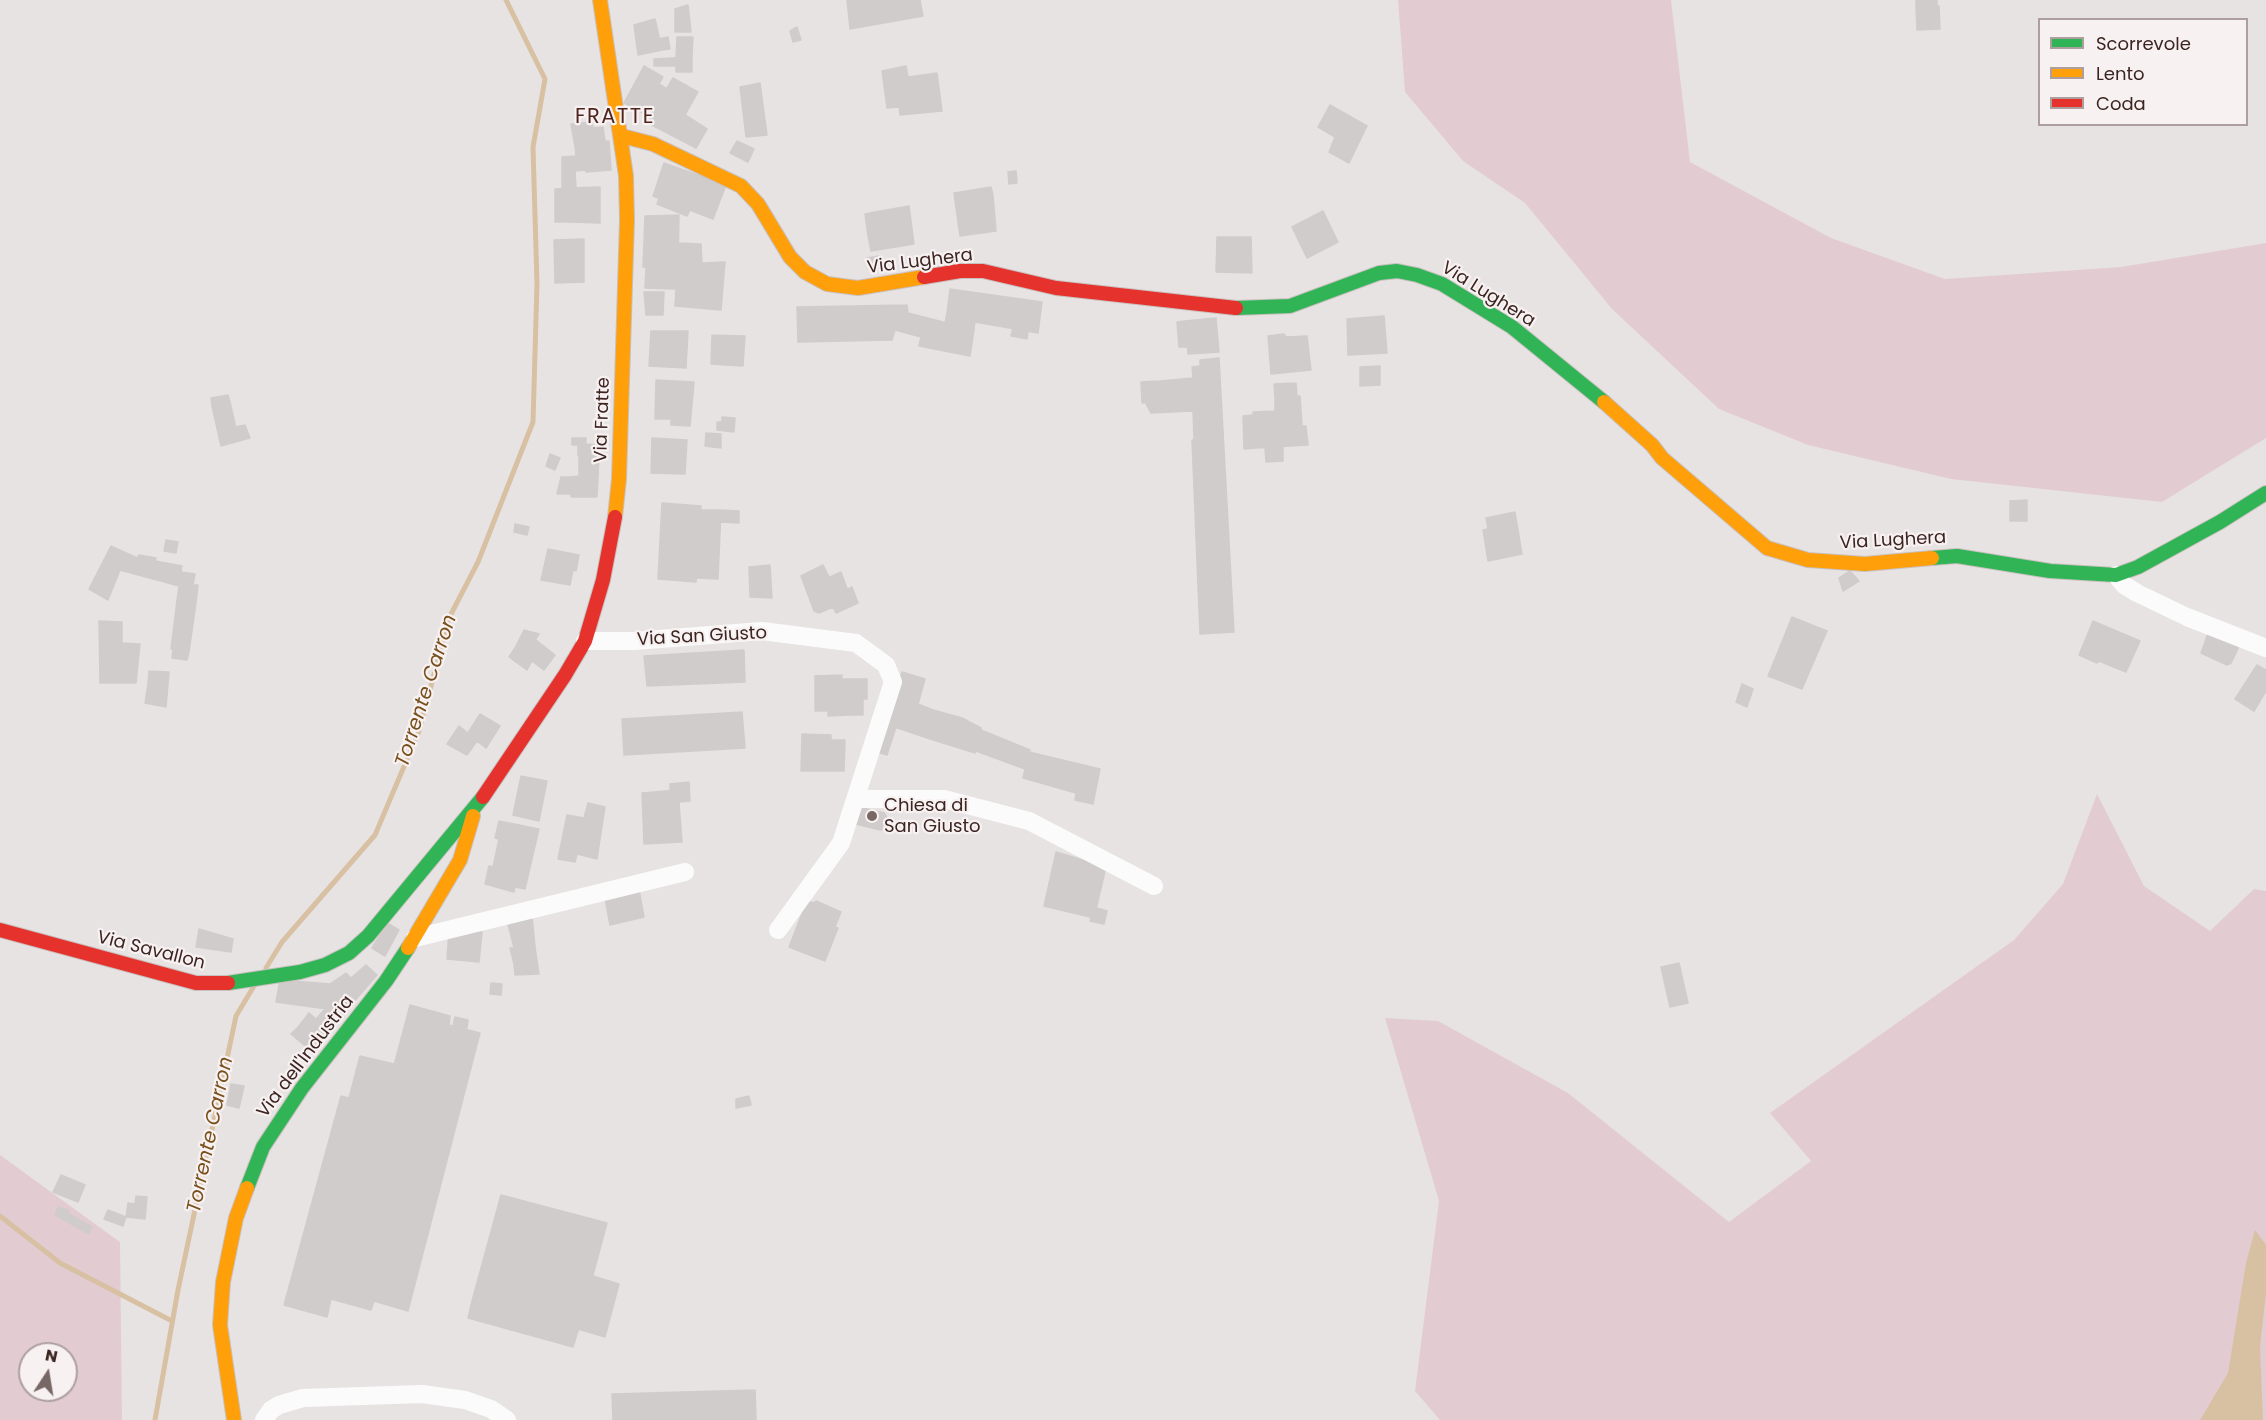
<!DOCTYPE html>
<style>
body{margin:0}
#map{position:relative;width:2266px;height:1420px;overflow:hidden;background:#e8e3e3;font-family:Poppins,sans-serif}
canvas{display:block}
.legend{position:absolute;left:2038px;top:18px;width:210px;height:108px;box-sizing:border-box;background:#f8f1f2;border:2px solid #ad9f9e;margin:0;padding:8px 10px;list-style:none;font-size:18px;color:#3c2521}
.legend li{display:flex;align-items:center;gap:12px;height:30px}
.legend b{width:30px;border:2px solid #ad9f9e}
.north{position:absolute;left:18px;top:1342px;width:60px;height:60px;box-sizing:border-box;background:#f8f1f2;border:2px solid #ad9f9e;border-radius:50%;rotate:12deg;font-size:16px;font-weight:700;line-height:24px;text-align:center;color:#3c2521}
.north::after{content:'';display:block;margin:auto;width:21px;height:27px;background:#786865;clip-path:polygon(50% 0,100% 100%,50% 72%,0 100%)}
</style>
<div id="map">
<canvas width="2266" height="1420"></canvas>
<ul class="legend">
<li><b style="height:8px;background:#30b455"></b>Scorrevole</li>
<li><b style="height:8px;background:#ff9f0a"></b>Lento</li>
<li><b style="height:8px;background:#e5322d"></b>Coda</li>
</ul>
<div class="north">N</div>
</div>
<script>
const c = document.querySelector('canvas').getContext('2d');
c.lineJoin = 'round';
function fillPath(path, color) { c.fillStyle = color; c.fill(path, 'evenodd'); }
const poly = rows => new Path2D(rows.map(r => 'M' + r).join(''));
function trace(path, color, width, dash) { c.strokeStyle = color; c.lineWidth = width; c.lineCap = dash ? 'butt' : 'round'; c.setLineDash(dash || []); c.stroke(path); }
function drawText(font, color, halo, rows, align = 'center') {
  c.font = font + ' Poppins,sans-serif'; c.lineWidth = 4.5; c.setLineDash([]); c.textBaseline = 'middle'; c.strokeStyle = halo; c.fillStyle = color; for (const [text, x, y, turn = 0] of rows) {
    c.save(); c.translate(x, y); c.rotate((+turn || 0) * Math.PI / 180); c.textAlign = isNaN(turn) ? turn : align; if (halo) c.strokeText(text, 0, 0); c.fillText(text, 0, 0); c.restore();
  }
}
fillPath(poly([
 [1398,0,1671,0,1690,162,1831,238,1945,279,2121,267,2266,243,2266,438,2162,502,1951,479,1808,445,1719,409,1612,309,1525,203,1463,161,1405,92],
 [2097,794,2144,886,2210,931,2254,889,2266,891,2266,1420,1440,1420,1415,1391,1439,1201,1385,1018,1438,1021,1568,1093,1729,1222,1811,1161,1770,1113,2014,940,2063,884],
 [0,1155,120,1242,122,1420,0,1420],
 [30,1354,66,1354,66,1390,30,1390]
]), '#e2ccd2');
fillPath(poly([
 [2255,1230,2266,1245,2266,1293,2260,1347,2263,1420,2200,1420,2228,1373,2246,1263]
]), '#d8c0a3');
trace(poly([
 [266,968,282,942,375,835,419,731,449,618,478,562,533,422,537,284,533,147,545,79,506,0],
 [0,1216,60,1263,172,1321],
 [155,1420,178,1290,236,1016,254,986]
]), '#d8c0a3', 5);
const building = poly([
 [847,0,920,0,923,16,850,29,847,0],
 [1916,0,1937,0,1937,6,1916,7,1916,0],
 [688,5,691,32,675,32,675,9,688,5],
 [1939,6,1940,29,1917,30,1916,7,1939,6],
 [655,19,662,50,638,55,634,25,655,19],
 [797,27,801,40,793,42,790,31,797,27],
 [668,37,670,49,662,50,659,39,668,37],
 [677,37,693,37,692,57,676,58,677,37],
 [692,57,692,72,676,72,676,66,654,66,654,59,692,57],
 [644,66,663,77,659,84,682,98,676,109,707,129,696,148,648,123,650,117,624,103,644,66],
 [906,66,908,77,937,73,942,111,900,115,899,107,887,108,882,71,906,66],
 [673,78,698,92,685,115,676,109,682,98,667,88,673,78],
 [760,83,767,135,746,137,740,87,760,83],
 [1330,105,1367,126,1349,163,1329,152,1335,137,1318,127,1330,105],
 [592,122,593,128,603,127,605,141,585,143,585,145,575,147,571,124,592,122],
 [609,141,611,170,586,172,585,143,609,141],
 [737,141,754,149,748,162,730,153,737,141],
 [585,145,586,170,575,171,576,188,562,188,562,157,576,156,575,147,585,145],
 [664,163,726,185,713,219,653,196,664,163],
 [1016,171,1017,183,1009,184,1008,172,1016,171],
 [600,187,600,223,571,222,570,188,600,187],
 [991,187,993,195,955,201,954,193,991,187],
 [570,188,571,222,555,222,555,189,570,188],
 [993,195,996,231,960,236,955,201,993,195],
 [659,198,690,210,687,216,657,204,659,198],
 [909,206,914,244,871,251,868,236,878,233,875,212,909,206],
 [1323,211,1338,242,1307,258,1292,227,1323,211],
 [875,212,878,233,868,236,865,214,875,212],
 [679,215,678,269,643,267,645,216,679,215],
 [1217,237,1251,237,1252,273,1216,272,1217,237],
 [584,239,584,282,555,283,554,240,584,239],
 [679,243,701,244,702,263,725,262,721,310,675,306,676,289,645,288,646,268,678,269,679,243],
 [879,256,880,268,869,269,867,258,879,256],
 [950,289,978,293,975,318,947,313,950,289],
 [644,292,664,292,663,315,646,315,644,292],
 [978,293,1042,302,1038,333,975,322,978,293],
 [907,305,908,313,974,330,970,356,919,346,921,337,895,330,892,340,798,342,797,307,907,305],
 [947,313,975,318,974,330,945,323,947,313],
 [1384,316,1387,353,1348,355,1347,319,1384,316],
 [1216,318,1219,352,1188,354,1185,321,1216,318],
 [1185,321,1187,347,1179,347,1177,322,1185,321],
 [1013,328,1028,331,1027,339,1011,336,1013,328],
 [651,331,688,331,686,368,649,366,651,331],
 [1284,334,1286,337,1307,336,1311,370,1271,374,1268,336,1284,334],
 [712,335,745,336,743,366,711,364,712,335],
 [1219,358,1234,632,1200,634,1192,440,1194,440,1193,411,1151,413,1145,402,1199,399,1197,378,1193,378,1192,367,1200,366,1200,360,1219,358],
 [1380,366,1380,385,1360,386,1360,367,1380,366],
 [1193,378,1197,378,1199,399,1163,400,1160,381,1193,378],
 [656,380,694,382,690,426,671,425,671,419,655,419,656,380],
 [1160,381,1163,400,1142,403,1141,382,1160,381],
 [1296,383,1297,396,1275,398,1274,384,1296,383],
 [228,395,230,402,212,406,211,398,228,395],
 [1300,396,1302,426,1306,426,1308,445,1256,448,1253,412,1275,411,1275,398,1300,396],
 [230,402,239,441,221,446,212,406,230,402],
 [1253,415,1256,448,1244,449,1243,416,1253,415],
 [722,417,735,418,734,432,717,430,717,422,722,422,722,417],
 [245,425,250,438,239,441,235,427,245,425],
 [706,433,721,434,721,448,705,446,706,433],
 [572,438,586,438,586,444,599,445,599,457,578,456,578,445,572,445,572,438],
 [652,438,687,440,685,474,651,473,652,438],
 [1283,447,1283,461,1266,462,1265,448,1283,447],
 [550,454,560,458,555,470,546,466,550,454],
 [579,456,599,457,597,497,571,497,570,477,579,476,579,456],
 [561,477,570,477,571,494,557,494,561,477],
 [2027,500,2027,521,2010,521,2010,501,2027,500],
 [662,503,701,506,696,582,658,579,662,503],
 [701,510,721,510,718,579,697,578,701,510],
 [721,510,739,511,739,523,720,522,721,510],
 [1515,512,1522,554,1488,561,1483,530,1488,529,1486,518,1515,512],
 [515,524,529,527,527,535,514,532,515,524],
 [166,540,178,542,176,553,164,551,166,540],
 [111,546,137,558,139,555,156,558,155,561,182,566,179,586,120,570,108,600,89,589,111,546],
 [548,549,579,555,576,571,573,570,570,585,541,580,548,549],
 [770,565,772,598,750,597,749,567,770,565],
 [823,565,829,577,815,584,826,606,850,597,848,589,852,587,858,603,836,613,833,607,819,613,814,611,801,576,823,565],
 [1850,571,1859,581,1843,591,1839,578,1850,571],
 [181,572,195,574,193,585,198,585,196,603,177,600,181,572],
 [841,572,850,597,826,606,815,584,841,572],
 [177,600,196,603,189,652,171,649,177,600],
 [1792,617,1827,631,1802,689,1768,676,1792,617],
 [99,621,122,622,122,643,140,644,136,683,100,683,99,621],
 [2093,621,2140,641,2126,672,2099,661,2097,663,2079,655,2093,621],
 [524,630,539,634,525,656,515,648,524,630],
 [2209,630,2240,644,2235,655,2205,642,2209,630],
 [536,640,555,655,544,670,525,656,536,640],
 [2205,642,2235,655,2231,663,2227,665,2201,653,2205,642],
 [515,648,532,661,527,670,509,657,515,648],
 [173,649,189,652,187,660,172,658,173,649],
 [744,650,745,682,647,686,644,656,744,650],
 [2257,665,2266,670,2266,691,2254,711,2235,699,2257,665],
 [149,671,169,672,168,684,148,684,149,671],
 [902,672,925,679,918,704,933,710,927,738,886,724,902,672],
 [842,675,841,679,851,679,851,715,828,716,828,711,815,711,815,676,842,675],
 [851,679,867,679,867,699,863,699,863,715,851,715,851,679],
 [148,684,168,684,166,707,145,703,148,684],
 [1742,684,1753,689,1747,707,1736,702,1742,684],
 [933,710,962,718,981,728,975,753,927,738,933,710],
 [742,712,745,748,624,755,622,719,742,712],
 [480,714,500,726,486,748,477,741,467,755,447,744,459,726,468,733,480,714],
 [886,724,896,727,887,755,877,752,886,724],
 [981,730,1030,750,1025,769,976,751,981,730],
 [802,734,831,735,831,740,845,740,844,771,801,771,802,734],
 [1029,752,1100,769,1093,804,1075,800,1076,793,1023,778,1029,752],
 [521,776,547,781,539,821,513,815,521,776],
 [689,782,690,801,679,802,678,790,670,790,670,784,689,782],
 [678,790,682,842,644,844,642,793,678,790],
 [588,803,605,807,597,859,577,854,575,862,558,859,567,815,584,818,588,803],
 [859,807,884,813,888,819,885,829,880,830,856,824,859,807],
 [499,821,539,829,525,889,515,887,514,892,485,884,489,866,493,867,499,839,495,838,499,821],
 [1056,852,1106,867,1094,918,1044,906,1056,852],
 [638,885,644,917,610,925,604,893,638,885],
 [807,901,814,903,816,901,841,912,835,927,838,928,825,961,789,947,807,901],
 [1097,908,1107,911,1104,924,1090,921,1091,917,1094,918,1097,908],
 [532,916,535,947,524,950,526,962,514,964,510,948,514,948,507,920,532,916],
 [387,923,399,930,385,956,372,948,387,923],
 [199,929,233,939,231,952,196,947,199,929],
 [449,931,482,932,479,962,447,959,449,931],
 [535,947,539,974,515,975,514,964,526,962,524,950,535,947],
 [1679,963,1688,1003,1670,1007,1661,967,1679,963],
 [366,965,377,975,358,997,347,989,327,1009,276,1002,280,980,330,984,346,973,351,978,366,965],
 [491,983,502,984,501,995,490,994,491,983],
 [347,989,358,997,336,1023,323,1011,347,989],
 [410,1005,450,1016,449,1025,480,1033,408,1311,374,1301,371,1310,331,1299,327,1317,284,1305,341,1096,383,1107,410,1005],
 [323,1011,336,1023,329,1030,316,1019,323,1011],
 [309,1013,329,1030,318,1043,299,1026,309,1013],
 [455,1017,468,1020,467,1028,453,1026,455,1017],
 [299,1026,318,1043,311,1051,291,1034,299,1026],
 [360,1056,394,1064,383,1107,349,1098,360,1056],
 [231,1084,244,1086,239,1108,227,1105,231,1084],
 [749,1096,751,1105,736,1108,736,1099,749,1096],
 [61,1175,85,1185,78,1202,53,1192,61,1175],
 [501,1195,607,1223,578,1331,472,1301,501,1195],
 [136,1196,147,1197,145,1219,126,1217,128,1203,135,1204,136,1196],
 [58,1207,68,1210,68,1213,92,1227,89,1234,55,1215,58,1207],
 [108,1210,126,1217,123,1226,104,1219,108,1210],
 [593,1276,619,1284,605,1337,578,1329,593,1276],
 [472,1301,578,1331,573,1347,468,1318,472,1301],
 [755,1390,756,1420,613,1420,612,1394,755,1390]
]);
fillPath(building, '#d1cccc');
trace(building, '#d1cccc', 1.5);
const fast = poly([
 [1236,308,1290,306,1379,273,1397,271,1417,275,1442,284,1512,327,1604,402],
 [1932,558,1957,556,2050,571,2116,575,2138,567,2220,522,2266,493],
 [228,983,300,972,325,965,349,953,368,936,483,797],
 [247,1188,263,1147,302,1088,386,981,408,948]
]);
const slow = poly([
 [600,0,626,176,627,220,619,479,615,517],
 [622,136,653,144,741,186,758,204,790,257,805,272,827,284,858,288,924,277],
 [1604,402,1652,445,1662,458,1767,548,1808,560,1865,564,1932,558],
 [408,948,460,860,473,816],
 [234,1420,220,1325,223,1282,236,1218,247,1188]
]);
const jam = poly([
 [924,277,960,271,983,271,1056,288,1236,308],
 [483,797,565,675,585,641,603,580,615,517],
 [0,930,196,983,228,983]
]);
trace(fast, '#c8c0bf', 16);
trace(slow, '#c8c0bf', 16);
trace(jam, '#c8c0bf', 16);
trace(poly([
 [2116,575,2124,585,2137,593,2187,617,2266,648],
 [585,641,634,641,762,631,856,643,886,665,893,682,841,843,778,930],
 [856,799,944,799,1029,821,1154,886],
 [415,938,685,872],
 [264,1420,271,1410,279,1405,303,1398,422,1394,465,1400,491,1409,507,1420]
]), '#fcfbfb', 18);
trace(fast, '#30b455', 14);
trace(slow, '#ff9f0a', 14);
trace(jam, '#e5322d', 14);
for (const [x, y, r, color] of [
 [872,816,6,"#786865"]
]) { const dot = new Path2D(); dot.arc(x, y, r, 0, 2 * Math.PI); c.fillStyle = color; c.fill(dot); trace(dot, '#f8f1f2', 2); }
drawText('18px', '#3c2521', '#f8f1f2', [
 ["Via Lughera",920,262,-7],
 ["Via Lughera",1488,295,32],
 ["Via Fratte",603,420,-88],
 ["Via Lughera",1893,541,-3],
 ["Via San Giusto",702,637,-3],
 ["Via Savallon",151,951,14],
 ["Via dell'Industria",306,1057,-53]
]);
drawText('18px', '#3c2521', '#f8f1f2', [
 ["Chiesa di",884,806],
 ["San Giusto",884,827]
], 'left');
drawText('italic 20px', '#78501b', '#f8f1f2', [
 ["Torrente Carron",427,691,-72],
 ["Torrente Carron",211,1135,-78]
]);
c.letterSpacing = '1.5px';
drawText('21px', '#4e251d', '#f8f1f2', [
 ["FRATTE",615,118]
]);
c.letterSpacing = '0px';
</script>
